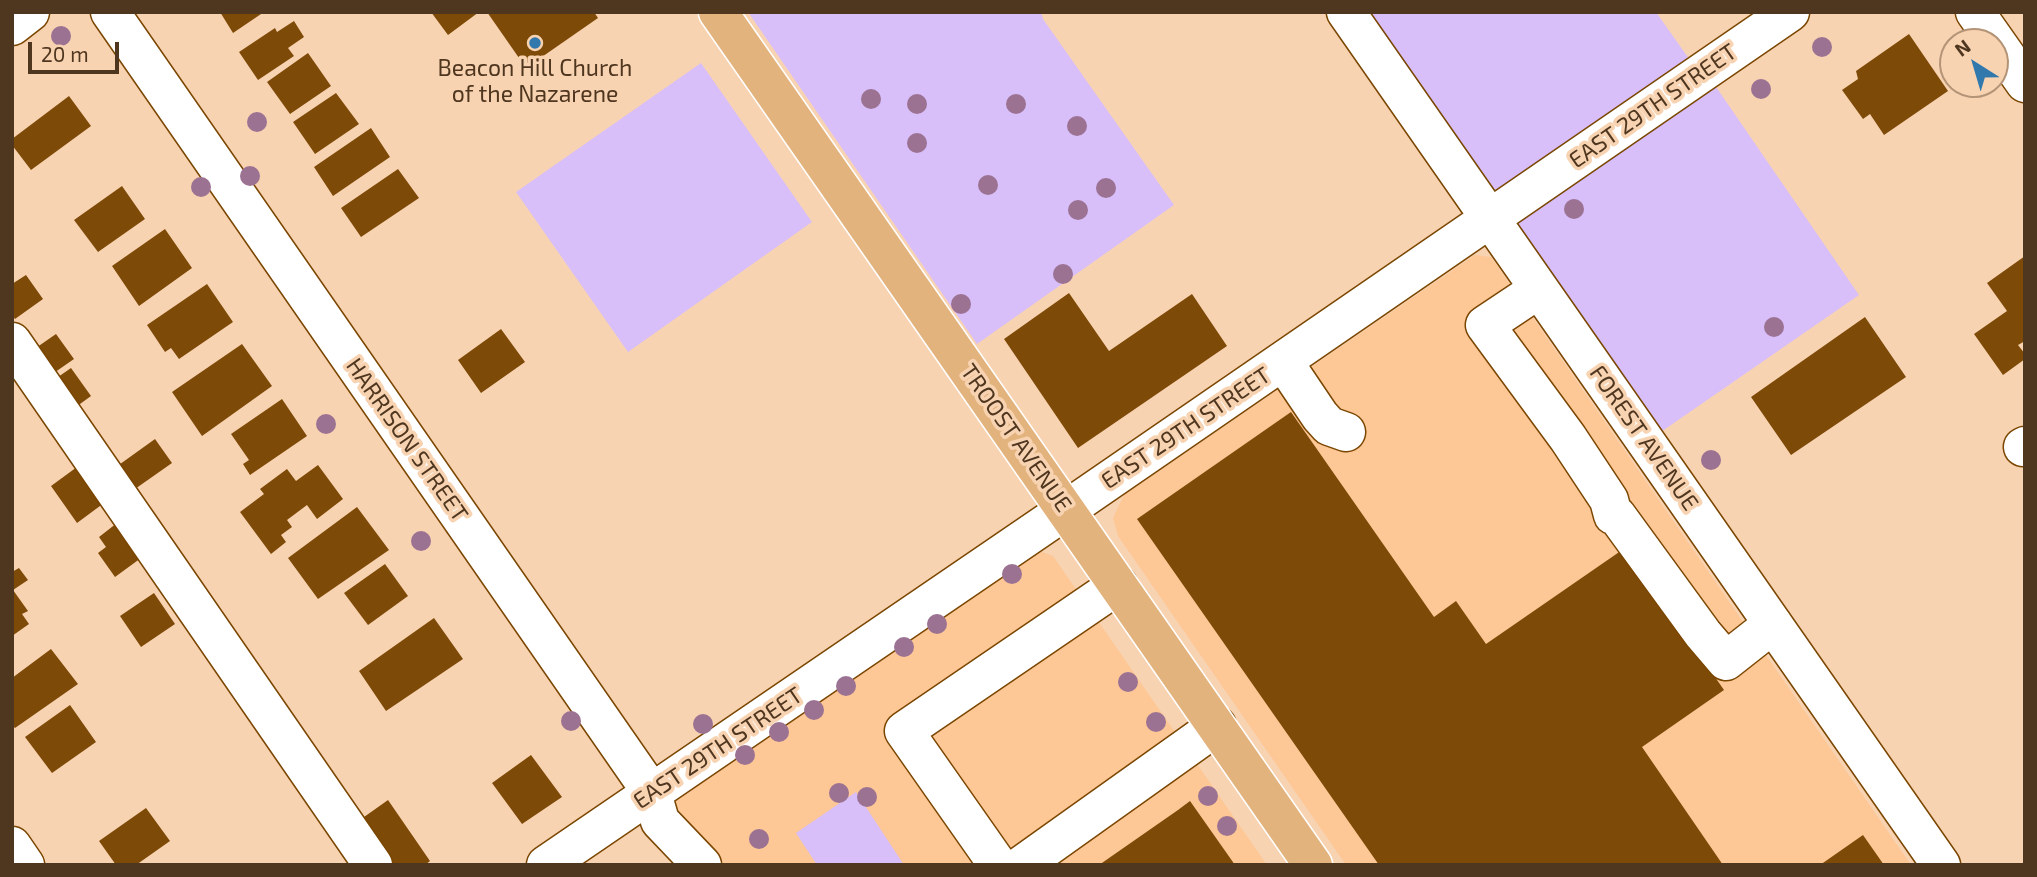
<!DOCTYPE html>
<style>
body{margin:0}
#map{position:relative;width:2037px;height:877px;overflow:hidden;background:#f8d3b2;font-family:"Exo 2",sans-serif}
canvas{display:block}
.frame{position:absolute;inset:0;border:14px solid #4f361f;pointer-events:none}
.north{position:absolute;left:1939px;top:28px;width:70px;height:70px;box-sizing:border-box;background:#f8d3b2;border:2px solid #b49477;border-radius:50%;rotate:323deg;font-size:19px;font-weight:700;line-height:28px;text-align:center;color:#4f361f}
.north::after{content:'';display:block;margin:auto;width:24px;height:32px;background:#3178ad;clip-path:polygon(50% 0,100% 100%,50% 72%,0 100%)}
.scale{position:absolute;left:28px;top:42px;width:91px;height:32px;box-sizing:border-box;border:4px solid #4f361f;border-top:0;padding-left:9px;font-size:21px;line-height:24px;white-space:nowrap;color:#4f361f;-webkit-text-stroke:5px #f8d3b2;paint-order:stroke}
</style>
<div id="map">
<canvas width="2037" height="877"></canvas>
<div class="frame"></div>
<div class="north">N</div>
<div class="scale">20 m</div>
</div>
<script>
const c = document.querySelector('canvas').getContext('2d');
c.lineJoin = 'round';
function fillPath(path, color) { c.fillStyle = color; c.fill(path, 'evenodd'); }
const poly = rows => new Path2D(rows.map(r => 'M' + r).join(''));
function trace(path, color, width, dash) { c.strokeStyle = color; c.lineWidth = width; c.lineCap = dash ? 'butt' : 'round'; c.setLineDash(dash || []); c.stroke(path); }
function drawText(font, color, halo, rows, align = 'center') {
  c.font = font + ' "Exo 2",sans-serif'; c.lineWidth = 7; c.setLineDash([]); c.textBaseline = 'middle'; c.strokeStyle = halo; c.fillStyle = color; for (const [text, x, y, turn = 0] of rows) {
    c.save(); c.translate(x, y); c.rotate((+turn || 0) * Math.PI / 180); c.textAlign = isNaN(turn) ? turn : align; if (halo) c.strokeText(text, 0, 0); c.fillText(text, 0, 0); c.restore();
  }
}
fillPath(poly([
 [1475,255,1491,257,1911,865,1346,865,1118,536,1113,518,1124,495],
 [1037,550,1053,556,1267,865,717,865,673,802]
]), '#fdc796');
fillPath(poly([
 [748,12,1041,12,1043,19,1174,205,977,344],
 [1360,12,1656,12,1692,63,1492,199],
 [701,63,812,222,628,352,516,192],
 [1712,81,1859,295,1658,434,1511,220],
 [856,792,904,865,817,865,796,833]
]), '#d8bff9');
fillPath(poly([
 [220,12,264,12,233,33],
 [431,12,479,12,448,35],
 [487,12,594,12,598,18,526,68],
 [294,21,304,37,288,48,294,56,258,80,239,52,275,28,277,32],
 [1909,34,1948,91,1884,135,1870,114,1863,119,1842,90,1858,79,1856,71],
 [308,53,331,86,290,114,267,82],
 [336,93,359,124,315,154,293,122],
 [69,96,91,126,31,170,12,145,12,139],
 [371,128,390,157,333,196,314,167],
 [398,169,419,198,361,237,341,208],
 [122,186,145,219,98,252,74,220],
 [165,229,192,268,139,306,112,266],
 [2025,256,2025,341,2018,345,2025,354,2025,359,2003,375,1974,334,2007,311,1987,283],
 [26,275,43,299,15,319,12,315,12,284],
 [207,284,233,322,179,359,171,348,165,352,147,325],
 [1069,293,1109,351,1192,294,1227,346,1078,448,1004,339],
 [1865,317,1906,377,1791,455,1751,397],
 [501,329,525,362,481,393,458,360],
 [56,334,74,359,48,377,30,352],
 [242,344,272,386,202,436,172,392],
 [71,368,91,396,69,412,48,384],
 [282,399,307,436,250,475,243,464,249,460,231,434],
 [1291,412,1434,617,1456,601,1486,644,1625,548,1724,690,1642,747,1723,865,1379,865,1137,519],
 [155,439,172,463,125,496,109,472],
 [318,465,343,499,317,519,307,505,287,520,292,527,281,535,286,542,271,554,240,512,264,494,260,489,287,469,296,481],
 [77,467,104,503,77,523,51,486],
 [357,507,389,550,318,599,288,558],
 [117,523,141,558,115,577,98,553,106,547,99,537],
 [385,564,408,596,368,625,344,593],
 [19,568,28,580,13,590,28,611,22,614,29,624,12,636,12,572],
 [154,593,175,624,141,647,120,616],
 [434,618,463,659,386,711,359,671],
 [51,649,78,684,15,728,12,725,12,678],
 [70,705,96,742,52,773,25,737],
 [531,755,562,797,522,824,492,783],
 [388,800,430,861,425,865,386,865,357,822],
 [1190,801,1235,865,1099,865,1178,810],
 [146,808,170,841,136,865,116,865,99,841],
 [1863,835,1884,865,1820,865]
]), '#7e4a07');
const minor = poly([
 [110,12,652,793,660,821,702,865],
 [1346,12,1941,865],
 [1975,12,2025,83],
 [12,26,30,12],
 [1539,289,1485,325,1568,438,1609,500,1613,515,1617,516,1703,634,1726,661,1773,624],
 [12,342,373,865],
 [1283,361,1320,416,1329,426,1346,432],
 [2023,447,2025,446],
 [12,846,25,865],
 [546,865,1066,510,1790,12],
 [998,865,904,731,1118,585],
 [1022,865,1217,726]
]);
const major = poly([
 [718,12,1313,865]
]);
trace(minor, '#7a4600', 41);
trace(major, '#fff', 41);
trace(minor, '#fff', 38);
trace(major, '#e3b37d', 38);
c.fillStyle = '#9c7293';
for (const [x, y] of [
 [61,36],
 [1822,47],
 [1761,89],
 [871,99],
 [917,104],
 [1016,104],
 [257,122],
 [1077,126],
 [917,143],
 [250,176],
 [988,185],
 [201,187],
 [1106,188],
 [1574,209],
 [1078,210],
 [1063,274],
 [961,304],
 [1774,327],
 [326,424],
 [1711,460],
 [421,541],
 [1012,574],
 [937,624],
 [904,647],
 [1128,682],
 [846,686],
 [814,710],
 [571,721],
 [1156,722],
 [703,724],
 [779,732],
 [745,755],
 [839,793],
 [1208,796],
 [867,797],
 [1227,826],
 [759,839]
]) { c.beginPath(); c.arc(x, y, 10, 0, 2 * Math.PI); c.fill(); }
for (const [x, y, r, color] of [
 [535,43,7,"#3178ad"]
]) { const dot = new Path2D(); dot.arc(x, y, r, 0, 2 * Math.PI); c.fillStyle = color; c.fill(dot); trace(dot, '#f8d3b2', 2.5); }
drawText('23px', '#4f361f', '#f8d3b2', [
 ["Beacon Hill Church",535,68],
 ["of the Nazarene",535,94]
]);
drawText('23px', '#4f361f', '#f8d3b2', [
 ["EAST 29TH STREET",1653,106,-35],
 ["EAST 29TH STREET",1186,428,-34],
 ["TROOST AVENUE",1016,438,55],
 ["FOREST AVENUE",1644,438,55],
 ["HARRISON STREET",407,440,55],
 ["EAST 29TH STREET",718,748,-34]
]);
</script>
